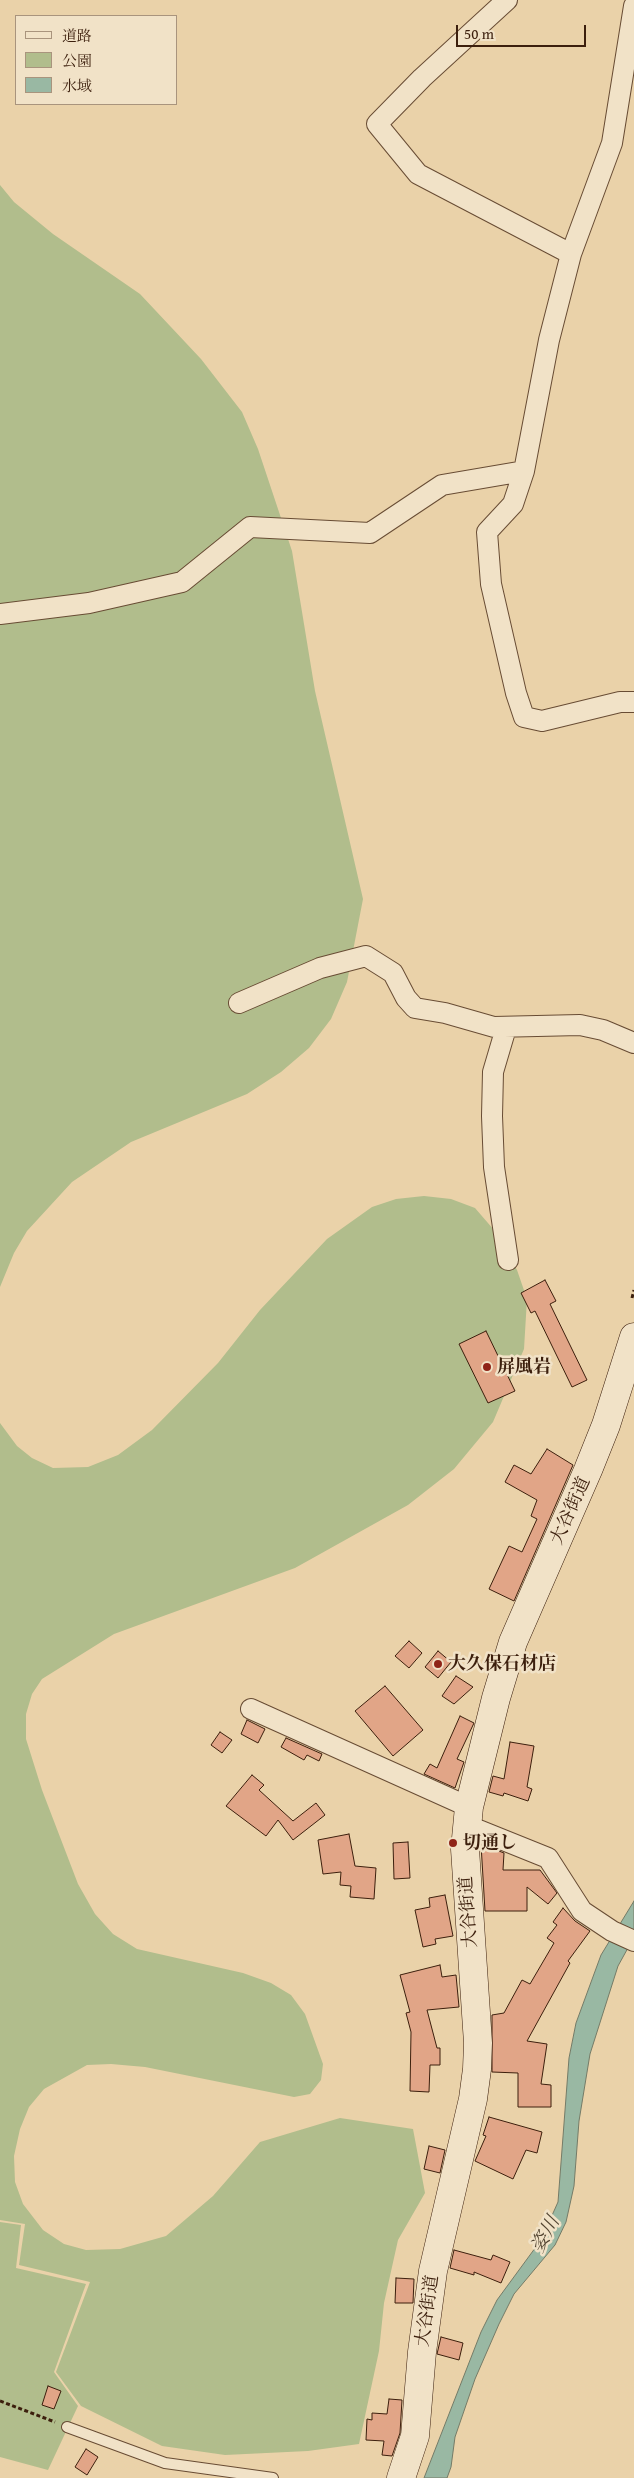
<!DOCTYPE html>
<meta charset="utf-8">
<style>
body{margin:0}
#map{position:relative;width:634px;height:2478px;overflow:hidden;background:#ead2a9;font-family:"Gentium Book Plus","Noto Serif JP",serif}
canvas{display:block}
.legend{position:absolute;left:15px;top:15px;width:162px;height:90px;box-sizing:border-box;background:#f1e2c7;border:1px solid #a9947d;margin:0;padding:6px 9px;list-style:none;font-size:15px;color:#3c1f0d}
.legend li{display:flex;align-items:center;gap:10px;height:25px}
.legend b{width:25px;border:1px solid #a9947d}
.scale{position:absolute;left:456px;top:25px;width:130px;height:22px;box-sizing:border-box;border:2px solid #3c1f0d;border-top:0;padding-left:6px;font-size:15px;line-height:18px;white-space:nowrap;color:#3c1f0d;-webkit-text-stroke:4px #f1e2c7;paint-order:stroke}
</style>
<div id="map">
<canvas width="634" height="2478"></canvas>
<ul class="legend">
<li><b style="height:6px;background:#f1e2c7"></b>道路</li>
<li><b style="height:14px;background:#b1bd8c"></b>公園</li>
<li><b style="height:14px;background:#99b8a3"></b>水域</li>
</ul>
<div class="scale">50 m</div>
</div>
<script>
const c = document.querySelector('canvas').getContext('2d');
c.lineJoin = 'round';
function fillPath(path, color) { c.fillStyle = color; c.fill(path, 'evenodd'); }
const poly = rows => new Path2D(rows.map(r => 'M' + r).join(''));
function trace(path, color, width, dash) { c.strokeStyle = color; c.lineWidth = width; c.lineCap = dash ? 'butt' : 'round'; c.setLineDash(dash || []); c.stroke(path); }
function drawText(font, color, halo, rows, align = 'center') {
  c.font = font + ' "Gentium Book Plus","Noto Serif JP",serif'; c.lineWidth = 5; c.setLineDash([]); c.textBaseline = 'middle'; c.strokeStyle = halo; c.fillStyle = color; for (const [text, x, y, turn = 0] of rows) {
    c.save(); c.translate(x, y); c.rotate((+turn || 0) * Math.PI / 180); c.textAlign = isNaN(turn) ? turn : align; if (halo) c.strokeText(text, 0, 0); c.fillText(text, 0, 0); c.restore();
  }
}
fillPath(poly([
 [0,185,14,202,53,234,140,294,201,359,242,412,258,449,292,551,315,691,363,899,347,982,331,1019,309,1048,281,1072,247,1094,131,1142,72,1182,27,1231,14,1253,0,1287],
 [424,1196,451,1199,475,1208,494,1230,517,1270,527,1299,524,1349,493,1422,454,1469,408,1505,295,1568,114,1634,42,1679,32,1694,26,1714,26,1739,42,1790,78,1884,95,1914,113,1934,137,1949,243,1973,271,1983,291,1995,305,2014,323,2064,321,2080,310,2094,294,2097,145,2067,111,2064,87,2065,44,2089,29,2107,20,2129,14,2156,15,2182,23,2204,43,2230,64,2244,86,2250,120,2249,166,2236,213,2196,260,2142,340,2118,413,2129,425,2193,398,2240,384,2303,379,2351,359,2444,308,2451,225,2455,162,2446,81,2406,56,2372,90,2282,19,2265,25,2224,0,2220,0,1423,17,1446,32,1458,53,1468,88,1467,118,1455,152,1430,218,1363,260,1310,327,1239,372,1207,396,1199],
 [0,2222,21,2225,16,2268,86,2284,54,2372,78,2406,48,2470,0,2457]
]), '#b1bd8c');
const water = poly([
 [634,1901,634,1937,618,1966,590,2054,579,2121,574,2186,566,2222,555,2245,514,2294,499,2324,475,2379,455,2437,451,2467,447,2478,424,2478,481,2332,497,2300,541,2240,558,2202,569,2058,576,2023,601,1955,634,1901]
]);
fillPath(water, '#99b8a3');
trace(water, '#747b67', 1);
const building = poly([
 [545,1280,556,1301,550,1304,587,1380,572,1387,535,1311,531,1313,521,1293,545,1280],
 [486,1331,515,1391,488,1403,459,1344,486,1331],
 [547,1449,573,1465,514,1601,489,1589,509,1546,522,1552,537,1519,531,1516,537,1500,505,1482,514,1465,531,1474,547,1449],
 [409,1641,422,1653,409,1668,395,1656,409,1641],
 [438,1651,451,1662,438,1678,425,1667,438,1651],
 [456,1676,473,1687,454,1704,442,1696,456,1676],
 [385,1686,423,1730,393,1756,355,1711,385,1686],
 [460,1716,474,1723,457,1759,464,1762,455,1788,424,1774,430,1764,437,1768,460,1716],
 [247,1720,265,1729,258,1743,241,1734,247,1720],
 [220,1732,232,1740,222,1753,211,1745,220,1732],
 [286,1738,322,1754,319,1761,307,1755,304,1760,281,1747,286,1738],
 [510,1742,534,1746,527,1787,532,1789,528,1801,504,1793,503,1796,489,1792,493,1776,504,1779,510,1742],
 [252,1775,264,1785,259,1790,293,1821,316,1803,325,1815,293,1840,278,1820,266,1836,226,1806,252,1775],
 [349,1834,355,1866,376,1868,374,1899,350,1897,351,1886,340,1885,341,1872,323,1874,318,1840,349,1834],
 [408,1842,410,1878,394,1879,393,1843,408,1842],
 [481,1844,504,1853,503,1870,540,1870,557,1893,548,1904,527,1887,527,1911,485,1911,481,1844],
 [445,1895,453,1936,435,1939,436,1944,423,1947,415,1910,430,1907,429,1898,445,1895],
 [563,1908,575,1921,590,1931,568,1961,570,1963,527,2041,547,2044,541,2084,551,2085,551,2107,518,2107,518,2073,492,2072,492,2015,504,2013,522,1980,530,1984,554,1943,547,1938,557,1925,553,1922,563,1908],
 [440,1965,442,1977,456,1975,459,2007,427,2010,437,2048,440,2048,440,2065,430,2065,429,2092,410,2091,411,2032,406,2013,410,2012,400,1975,440,1965],
 [489,2117,542,2132,537,2153,526,2150,513,2179,475,2161,486,2136,483,2135,489,2117],
 [429,2146,445,2150,440,2173,424,2169,429,2146],
 [454,2250,491,2260,493,2255,510,2262,501,2283,474,2272,474,2275,450,2268,454,2250],
 [396,2278,414,2279,413,2303,395,2303,396,2278],
 [441,2337,463,2343,459,2360,437,2354,441,2337],
 [48,2386,61,2391,54,2409,42,2405,48,2386],
 [389,2399,402,2400,400,2433,392,2456,382,2455,384,2441,366,2440,367,2419,372,2420,372,2413,387,2414,389,2399],
 [86,2449,98,2457,87,2475,75,2467,86,2449]
]);
fillPath(building, '#e1a587');
trace(building, '#3c1f0d', 1);
const lane = poly([
 [67,2427,165,2463,273,2478]
]);
const street = poly([
 [507,0,422,78,377,124,418,174,571,254],
 [634,6,612,143,571,254,549,340,524,471,513,504,487,532,491,584,516,693,524,717,542,721,620,702,634,702],
 [0,614,89,603,182,582,250,527,370,533,442,485,524,471],
 [239,1003,320,968,366,956,393,973,406,998,415,1008,445,1013,494,1027,580,1025,603,1030,634,1043],
 [506,1028,493,1072,492,1116,494,1167,508,1260],
 [251,1709,469,1807],
 [466,1825,548,1858,582,1911,612,1931,634,1941]
]);
const secondary = poly([
 [401,2478,415,2436,422,2352,433,2271,473,2099,477,2069,478,2043,465,1849,469,1807,496,1698,513,1642,588,1470,606,1425,634,1337]
]);
trace(lane, '#684c34', 12);
trace(street, '#684c34', 22);
trace(secondary, '#3c1f0d', 29);
trace(poly([
 [632,1298,634,1290],
 [0,2401,55,2422]
]), '#3c1f0d', 3, [4, 2.5]);
trace(lane, '#f1e2c7', 10);
trace(street, '#f1e2c7', 20);
trace(secondary, '#f1e2c7', 28);
for (const [x, y, r, color] of [
 [487,1367,5,"#8f2418"],
 [438,1664,5,"#8f2418"],
 [453,1843,5,"#8f2418"]
]) { const dot = new Path2D(); dot.arc(x, y, r, 0, 2 * Math.PI); c.fillStyle = color; c.fill(dot); trace(dot, '#f1e2c7', 2); }
drawText('bold 18px', '#3c1f0d', '#f1e2c7', [
 ["屏風岩",497,1367],
 ["大久保石材店",448,1664],
 ["切通し",463,1843]
], 'left');
drawText('18px', '#3c1f0d', '#f1e2c7', [
 ["大谷街道",571,1511,-66],
 ["大谷街道",469,1912,-94],
 ["大谷街道",428,2311,-82]
]);
drawText('italic 19px', '#534532', '#f1e2c7', [
 ["姿川",546,2235,-61]
]);
</script>
